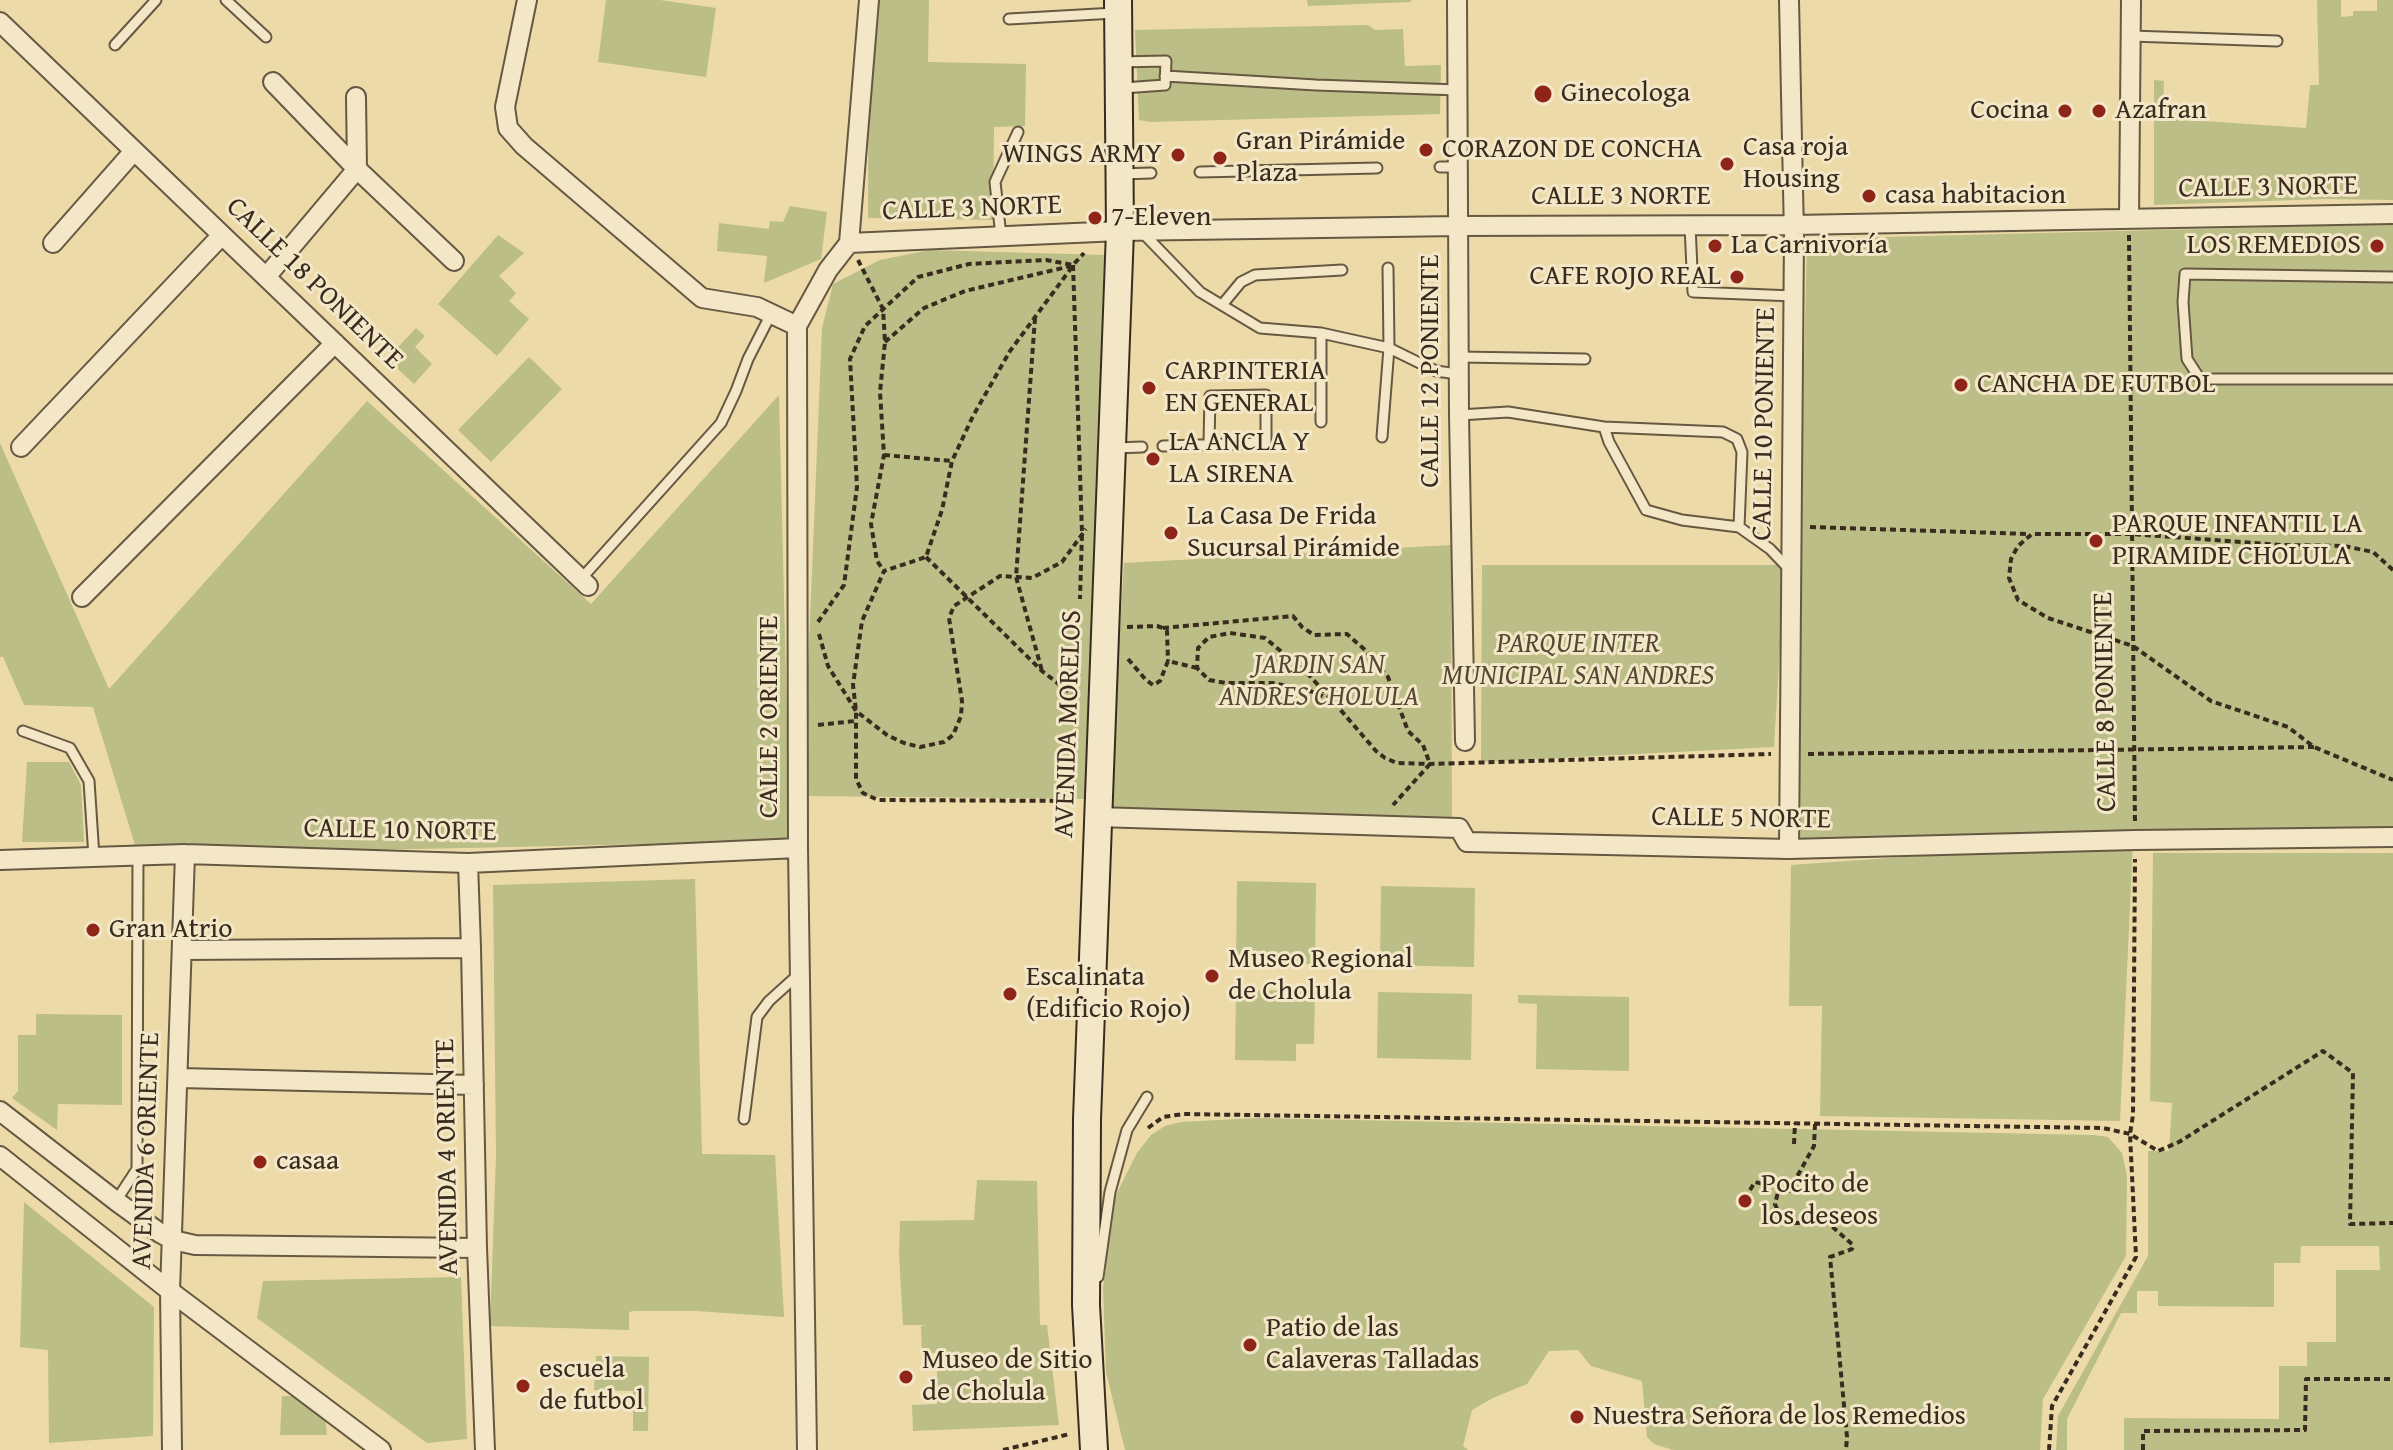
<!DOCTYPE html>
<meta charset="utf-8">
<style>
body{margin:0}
canvas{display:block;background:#ecdaa9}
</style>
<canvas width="2393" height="1450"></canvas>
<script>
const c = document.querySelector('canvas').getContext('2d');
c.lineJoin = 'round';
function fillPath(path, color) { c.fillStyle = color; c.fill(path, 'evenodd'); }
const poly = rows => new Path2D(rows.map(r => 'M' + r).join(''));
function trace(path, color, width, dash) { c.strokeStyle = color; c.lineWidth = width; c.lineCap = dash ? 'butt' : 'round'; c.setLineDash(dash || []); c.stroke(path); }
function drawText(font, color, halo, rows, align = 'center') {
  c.font = font + ' "Gentium Book Plus",serif'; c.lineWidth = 6; c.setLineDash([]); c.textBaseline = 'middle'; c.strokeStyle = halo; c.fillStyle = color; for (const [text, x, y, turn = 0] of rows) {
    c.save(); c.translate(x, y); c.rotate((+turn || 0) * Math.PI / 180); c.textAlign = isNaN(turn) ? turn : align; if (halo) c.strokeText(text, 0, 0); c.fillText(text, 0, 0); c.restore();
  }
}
fillPath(poly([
 [606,0,660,0,716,8,706,77,598,62],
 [869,0,929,0,928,62,1026,64,1025,126,994,127,993,220,868,218],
 [1307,0,1411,0,1411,2,1308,6],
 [2317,0,2341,0,2341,17,2353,16,2353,11,2377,11,2377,0,2393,0,2393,200,2324,199,2154,205,2154,80,2164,81,2163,109,2174,110,2174,119,2306,128,2310,85,2319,85],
 [1368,25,1375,30,1403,29,1405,66,1441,65,1440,114,1150,122,1139,120,1135,30],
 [790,206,827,212,821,259,764,283,767,256,717,251,719,223,769,229,770,221,783,222],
 [2393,224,2393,835,1793,842,1807,239],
 [498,235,524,253,499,276,516,293,509,301,529,319,497,356,438,304],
 [930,250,1104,255,1088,799,805,796,806,717,822,328,833,284,880,260],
 [416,328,425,336,415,347,432,364,414,384,387,359],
 [529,357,562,389,491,462,458,430],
 [779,395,790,841,138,855,93,707,24,705,3,657,0,657,0,443,109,689,367,401,591,604],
 [1451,545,1452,817,1109,808,1124,563],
 [1482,565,1785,565,1774,747,1481,762],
 [27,762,69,762,81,785,84,842,22,842],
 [2133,841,2120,1121,1820,1116,1822,1006,1789,1006,1791,865],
 [2153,853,2393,853,2393,1450,2124,1450,2124,1418,2279,1419,2279,1366,2307,1366,2307,1342,2336,1342,2336,1270,2380,1270,2379,1246,2301,1246,2300,1263,2274,1263,2274,1307,2158,1306,2158,1291,2137,1291,2137,1313,2121,1313,2067,1419,2067,1450,2056,1450,2058,1416,2148,1256,2148,1151,2169,1151,2172,1103,2150,1101],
 [695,879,702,1154,775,1155,784,1317,696,1311,634,1311,629,1312,629,1330,490,1326,496,1155,493,885],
 [1237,881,1316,883,1315,964,1236,963],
 [1381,886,1475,888,1474,967,1380,965],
 [1236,990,1315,991,1314,1044,1296,1044,1296,1061,1235,1060],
 [1378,992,1472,994,1471,1060,1377,1058],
 [1518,995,1629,997,1629,1071,1536,1069,1537,1004,1518,1003],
 [36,1014,122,1015,122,1105,58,1104,57,1130,12,1098,18,1091,18,1035,36,1035],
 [1256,1118,2094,1135,2108,1137,2122,1153,2127,1176,2126,1256,2043,1399,2040,1450,1673,1450,1654,1444,1647,1437,1642,1381,1591,1366,1578,1350,1549,1351,1527,1384,1493,1398,1472,1410,1463,1446,1468,1450,1125,1450,1106,1372,1103,1288,1116,1195,1137,1153,1151,1135,1165,1126,1181,1122],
 [977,1180,1037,1181,1040,1325,1047,1325,1059,1425,913,1431,912,1405,937,1404,937,1353,922,1353,921,1326,928,1325,903,1325,899,1253,900,1221,974,1220],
 [24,1202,154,1307,153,1436,49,1443,48,1350,20,1347],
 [461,1277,467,1439,427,1443,257,1318,263,1281],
 [596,1356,649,1357,648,1431,633,1431,633,1391,594,1390],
 [282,1396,303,1396,325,1417,327,1435,280,1435]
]), '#bbbe86');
const lane = poly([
 [226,0,266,37],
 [1009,19,1115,13],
 [2131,36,2277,41],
 [115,45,156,0],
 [1119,62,1166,61,1165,85,1123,88],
 [1165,76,1316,85,1458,90],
 [1440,167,1457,167],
 [1200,172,1377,168],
 [1122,174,1151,173],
 [1690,225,1693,292,1794,296],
 [1141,231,1200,292,1260,328,1321,333,1389,348,1436,371,1458,374],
 [1001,236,995,182,1018,132],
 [2393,277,2185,274,2183,302,2187,359,2200,379,2393,379],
 [1222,305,1241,282,1255,275,1342,270],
 [1321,333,1321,422],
 [1459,357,1585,359],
 [1459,415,1508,412,1604,427,1609,442,1646,510,1682,520,1739,527,1770,549,1789,569],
 [1604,427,1723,432,1737,439,1742,452,1739,527],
 [1382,437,1389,348,1388,268],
 [1163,446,1266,443,1266,395,1210,396,1209,443],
 [1114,448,1142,447],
 [581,579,721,423,736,391,748,359,771,314],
 [23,731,70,748,89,781,94,857],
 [744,1119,757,1017,769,1001,800,973],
 [116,1201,137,1169,138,855],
 [1098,1277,1110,1192,1127,1130,1147,1097]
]);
const street = poly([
 [527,0,505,107,508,128,524,146,702,298,757,307,797,326],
 [1457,0,1459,415,1465,741],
 [1789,0,1794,235,1789,849],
 [0,22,588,586],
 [273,82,357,169,454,261],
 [2129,219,2131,0],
 [53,243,134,151],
 [849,243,1120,231,1458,226,1794,225,2393,214],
 [266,277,357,169,356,97],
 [21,447,222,235],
 [82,597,335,343],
 [1097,817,1459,828,1467,842,1789,849,2135,840,2393,837],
 [0,860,185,854,468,863,798,848],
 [468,863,471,948,477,1248,485,1450],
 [183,950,471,948],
 [179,1078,474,1085],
 [0,1111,116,1201,160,1233,173,1240,195,1245,477,1248],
 [0,1156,170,1291,381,1450],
 [172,1450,170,1291,185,854],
 [807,1450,798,848,797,326,828,270,849,243,869,0]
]);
const secondary = poly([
 [1094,1450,1086,1305,1087,1119,1120,231,1118,0]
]);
trace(lane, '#665842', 13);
trace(street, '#665842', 22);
trace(secondary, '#392c1f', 30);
trace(poly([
 [2129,235,2135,823],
 [858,260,883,309,885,342,880,392,884,455,871,524,877,561,884,571],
 [1073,265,1082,533,1080,599],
 [1072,267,1010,351,973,416,952,461,942,510,926,557,884,571,862,621,853,685,856,711,856,779,863,793,878,800,1075,801],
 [1035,318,1016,577,1042,671],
 [885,342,924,308,965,291,1071,266],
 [884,455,952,461],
 [1810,527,2029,534],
 [926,557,1042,671,1077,698],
 [2393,570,2373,552,2344,546,2282,545,2132,534,2032,534,2018,546,2011,559,2009,578,2018,600,2048,618,2133,646,2211,701,2288,727,2314,747,2393,780],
 [818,622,844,585,857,487,850,359,865,326,918,277,969,264,1046,260,1073,265,1084,253],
 [1127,627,1157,626,1163,628,1167,631,1168,661],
 [1163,628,1293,616,1302,627,1314,635,1347,634,1364,649,1388,677,1408,731,1423,745,1430,764,1393,805],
 [819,634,828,666,856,711,887,735,904,743,920,747,944,742,953,735,961,716,962,701,949,618,954,606,1000,576,1032,578,1062,562,1086,529],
 [1128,659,1146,680,1153,685,1160,681,1168,661,1197,668],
 [1332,700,1308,690,1272,683,1226,683,1209,680,1197,668,1198,648,1209,637,1230,633,1265,638,1306,672,1332,700,1376,751,1385,758,1397,763,1430,764,1771,754],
 [818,725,855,721],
 [1808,754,2314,747],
 [1815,1124,1814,1146,1789,1191,1779,1188,1775,1204,1781,1219,1795,1223,1828,1223,1853,1245,1852,1249,1830,1257,1847,1437,1846,1450],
 [1148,1128,1163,1117,1183,1114,2103,1128,2130,1134,2158,1151,2179,1142,2323,1051,2353,1073,2350,1224,2393,1223],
 [1794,1144,1795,1123],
 [1750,1190,1755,1182,1779,1188],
 [1003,1450,1070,1434],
 [2049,1450,2052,1406,2136,1257,2130,1134,2133,1115,2135,859],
 [2143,1450,2143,1431,2305,1430,2306,1379,2393,1379]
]), '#392c1f', 4, [6, 4]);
trace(lane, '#f3e7c7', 9);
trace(street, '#f3e7c7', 18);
trace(secondary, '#f3e7c7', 26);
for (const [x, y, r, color] of [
 [1543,94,10,"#8f2418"],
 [2065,111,8,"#8f2418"],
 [2099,111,8,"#8f2418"],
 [1426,150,8,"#8f2418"],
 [1178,155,8,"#8f2418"],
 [1220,158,8,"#8f2418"],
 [1727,164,8,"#8f2418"],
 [1869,196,8,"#8f2418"],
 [1095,218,8,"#8f2418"],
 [1715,246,8,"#8f2418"],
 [2377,246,8,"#8f2418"],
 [1737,277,8,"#8f2418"],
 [1961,385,8,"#8f2418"],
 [1149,388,8,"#8f2418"],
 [1153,459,8,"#8f2418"],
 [1171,533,8,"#8f2418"],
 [2096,541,8,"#8f2418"],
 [93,930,8,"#8f2418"],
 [1212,976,8,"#8f2418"],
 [1010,994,8,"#8f2418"],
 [260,1162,8,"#8f2418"],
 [1745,1201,8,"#8f2418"],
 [1250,1345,8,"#8f2418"],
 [906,1377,8,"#8f2418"],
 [523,1386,8,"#8f2418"],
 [1577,1417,8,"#8f2418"]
]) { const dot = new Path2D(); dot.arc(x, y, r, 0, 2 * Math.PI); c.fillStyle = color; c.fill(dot); trace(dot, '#f3e7c7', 3); }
drawText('28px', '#392c1f', '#f3e7c7', [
 ["Ginecologa",1561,94],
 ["Cocina",2049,111,"right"],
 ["Azafran",2115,111],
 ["Gran Pirámide",1236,142],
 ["Plaza",1236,174],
 ["Casa roja",1743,148],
 ["Housing",1743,180],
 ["CORAZON DE CONCHA",1442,150],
 ["WINGS ARMY",1162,155,"right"],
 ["casa habitacion",1885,196],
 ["7-Eleven",1111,218],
 ["La Carnivoría",1731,246],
 ["LOS REMEDIOS",2361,246,"right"],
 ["CAFE ROJO REAL",1721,277,"right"],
 ["CARPINTERIA",1165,372],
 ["EN GENERAL",1165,404],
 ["CANCHA DE FUTBOL",1977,385],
 ["LA ANCLA Y",1169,443],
 ["LA SIRENA",1169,475],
 ["La Casa De Frida",1187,517],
 ["Sucursal Pirámide",1187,549],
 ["PARQUE INFANTIL LA",2112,525],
 ["PIRAMIDE CHOLULA",2112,557],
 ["Gran Atrio",109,930],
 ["Museo Regional",1228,960],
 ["de Cholula",1228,992],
 ["Escalinata",1026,978],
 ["(Edificio Rojo)",1026,1010],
 ["casaa",276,1162],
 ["Pocito de",1761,1185],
 ["los deseos",1761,1217],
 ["Patio de las",1266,1329],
 ["Calaveras Talladas",1266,1361],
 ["Museo de Sitio",922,1361],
 ["de Cholula",922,1393],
 ["escuela",539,1370],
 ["de futbol",539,1402],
 ["Nuestra Señora de los Remedios",1593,1417]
], 'left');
drawText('28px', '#392c1f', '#f3e7c7', [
 ["CALLE 3 NORTE",2268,188,-1],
 ["CALLE 3 NORTE",1621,197],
 ["CALLE 3 NORTE",972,209,-2],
 ["CALLE 18 PONIENTE",314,284,44],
 ["CALLE 12 PONIENTE",1431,371,-90],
 ["CALLE 10 PONIENTE",1765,424,-89],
 ["CALLE 8 PONIENTE",2106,702,-91],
 ["CALLE 2 ORIENTE",770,717,-90],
 ["AVENIDA MORELOS",1069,724,-88],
 ["CALLE 5 NORTE",1741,819,1],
 ["CALLE 10 NORTE",400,831,1],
 ["AVENIDA 6 ORIENTE",147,1151,-88],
 ["AVENIDA 4 ORIENTE",448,1157,-91]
]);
drawText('italic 28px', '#534934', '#f3e7c7', [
 ["PARQUE INTER",1578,645],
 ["MUNICIPAL SAN ANDRES",1578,677],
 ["JARDIN SAN",1319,666],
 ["ANDRES CHOLULA",1319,698]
]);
</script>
